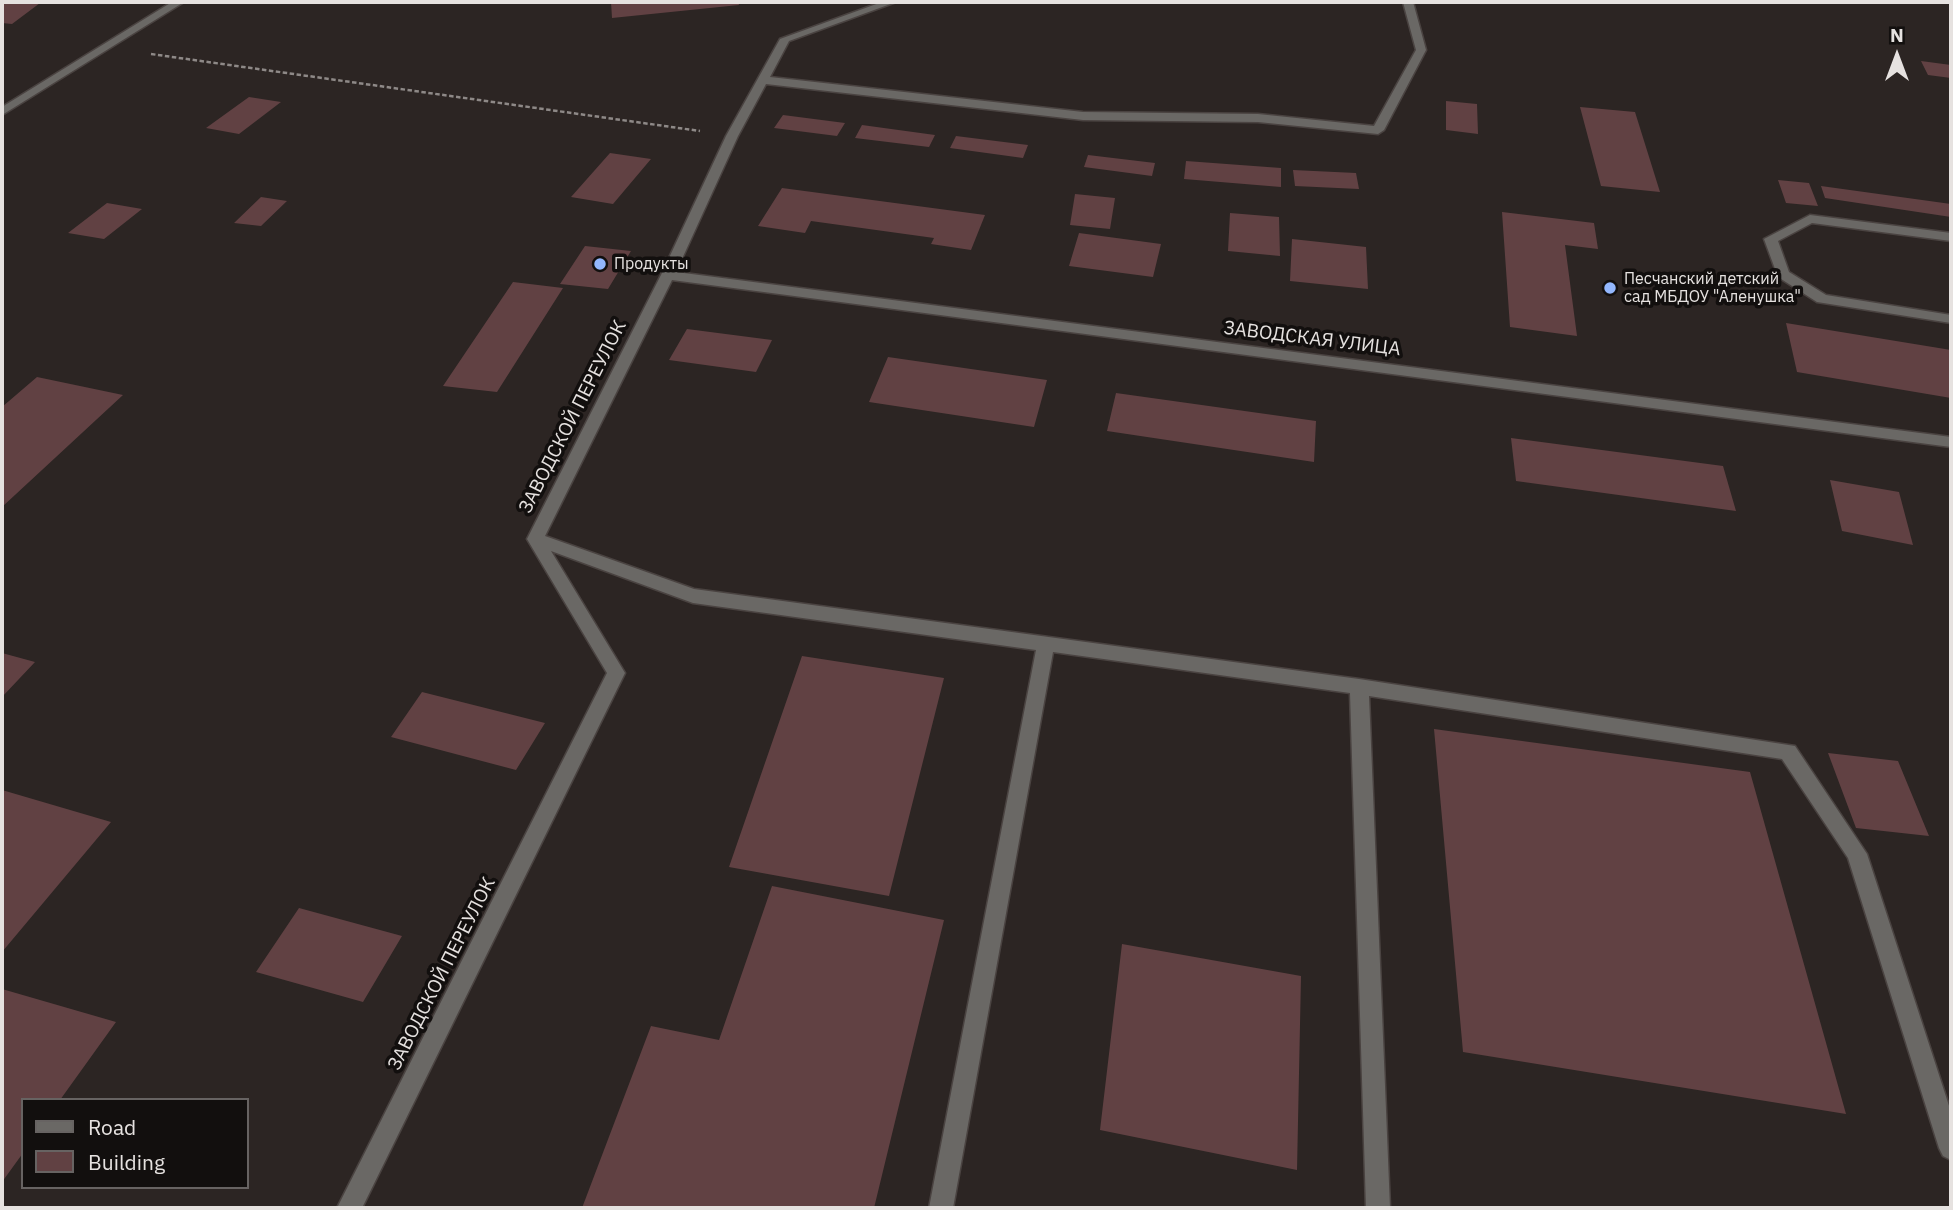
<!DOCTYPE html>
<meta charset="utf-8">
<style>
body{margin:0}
#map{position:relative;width:1953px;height:1210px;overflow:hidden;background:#2c2523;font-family:"IBM Plex Sans",sans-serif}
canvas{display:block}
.frame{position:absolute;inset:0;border:4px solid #e6e2e0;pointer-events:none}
.legend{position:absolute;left:21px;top:1098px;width:228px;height:91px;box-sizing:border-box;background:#120f0e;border:2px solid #676362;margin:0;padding:9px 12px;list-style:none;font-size:21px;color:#e6e2e0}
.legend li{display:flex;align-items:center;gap:14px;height:35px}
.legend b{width:35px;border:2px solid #676362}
.north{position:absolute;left:1862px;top:21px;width:70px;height:70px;-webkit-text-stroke:5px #120f0e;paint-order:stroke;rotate:0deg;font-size:19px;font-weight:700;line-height:28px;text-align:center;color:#e6e2e0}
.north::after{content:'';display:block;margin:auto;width:24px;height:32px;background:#e6e2e0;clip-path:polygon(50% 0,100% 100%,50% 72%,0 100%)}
</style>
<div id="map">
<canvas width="1953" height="1210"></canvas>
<div class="frame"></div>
<ul class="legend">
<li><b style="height:9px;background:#6a6865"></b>Road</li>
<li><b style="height:19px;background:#614143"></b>Building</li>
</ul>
<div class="north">N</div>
</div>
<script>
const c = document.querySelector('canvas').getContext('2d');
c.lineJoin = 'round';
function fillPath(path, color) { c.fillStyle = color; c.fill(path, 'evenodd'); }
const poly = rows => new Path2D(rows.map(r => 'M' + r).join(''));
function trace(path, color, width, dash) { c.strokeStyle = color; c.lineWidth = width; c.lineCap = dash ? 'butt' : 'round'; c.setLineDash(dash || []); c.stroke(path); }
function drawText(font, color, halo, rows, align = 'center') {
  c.font = font + ' "IBM Plex Sans",sans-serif'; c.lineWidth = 7; c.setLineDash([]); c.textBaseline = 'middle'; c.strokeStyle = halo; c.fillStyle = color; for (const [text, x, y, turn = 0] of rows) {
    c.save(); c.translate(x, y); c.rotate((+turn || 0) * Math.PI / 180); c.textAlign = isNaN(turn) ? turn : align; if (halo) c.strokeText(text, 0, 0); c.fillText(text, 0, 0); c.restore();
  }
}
fillPath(poly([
 [2,2,17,2,40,3,12,24,2,23],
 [611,2,738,2,739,5,612,18],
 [1921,61,1951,65,1951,78,1928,75],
 [249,97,281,102,239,134,206,128],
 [1446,101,1477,104,1478,134,1446,130],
 [1580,107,1635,112,1660,192,1601,186],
 [783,115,845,123,837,136,774,128],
 [862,125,935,135,929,147,855,138],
 [956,136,1028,145,1023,158,950,148],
 [610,153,651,159,613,204,571,197],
 [1088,155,1155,163,1152,176,1084,167],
 [1186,161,1281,168,1281,187,1184,179],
 [1293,170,1356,173,1359,189,1295,186],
 [1778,180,1809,183,1818,206,1786,203],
 [1821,186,1951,204,1951,217,1825,198],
 [782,188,985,215,971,250,931,244,934,238,811,221,805,233,758,226],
 [1075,194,1115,198,1110,229,1070,225],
 [261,197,287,201,261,226,234,223],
 [107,203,142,209,104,239,68,233],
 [1502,212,1594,223,1598,249,1565,245,1577,336,1510,327],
 [1230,213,1279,217,1280,256,1228,251],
 [1079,233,1161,244,1153,277,1069,266],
 [1292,239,1366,247,1368,289,1290,281],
 [585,246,631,251,608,289,560,284],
 [513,282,563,288,497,392,443,386],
 [1786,323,1951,350,1951,398,1797,372],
 [687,329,772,340,756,372,669,360],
 [888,357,1047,380,1034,427,869,402],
 [37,377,123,395,2,507,2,407],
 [1116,393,1316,421,1314,462,1107,431],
 [1511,438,1723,466,1736,511,1516,481],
 [1830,480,1899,492,1913,545,1842,531],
 [2,653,35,662,2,697],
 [802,656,944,678,889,896,729,867],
 [422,692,545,723,516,770,391,737],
 [1434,729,1750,772,1846,1114,1463,1052],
 [1828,753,1898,761,1929,836,1856,828],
 [2,790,111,822,2,952],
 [772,886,944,920,874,1208,582,1208,651,1026,719,1040],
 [299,908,402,936,363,1002,256,972],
 [1122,944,1301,976,1297,1170,1100,1130],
 [2,989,116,1022,60,1100,23,1100,23,1153,2,1182]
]), '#614143');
const minor = poly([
 [172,2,184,2,2,115,2,107,172,2],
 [882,2,896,2,789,41,770,77,1083,112,1258,114,1374,126,1416,50,1403,2,1413,2,1426,50,1384,130,1378,134,1258,122,1083,120,766,84,738,136,676,272,1951,437,1951,447,672,280,545,536,694,589,1359,679,1795,746,1867,854,1951,1112,1951,1160,1943,1156,1939,1148,1848,858,1782,759,1369,696,1390,1208,1366,1208,1350,693,1053,652,953,1208,929,1208,1036,650,693,603,551,551,625,673,362,1208,337,1208,607,673,527,539,661,275,726,136,780,39,882,2],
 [1810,215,1951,233,1951,241,1812,223,1778,241,1789,272,1826,295,1951,315,1951,323,1817,302,1778,277,1764,239,1810,215]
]);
trace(minor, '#4a4341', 3);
trace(poly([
 [151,54,700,131]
]), '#8e8987', 2.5, [4.5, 2.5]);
fillPath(minor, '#6a6865');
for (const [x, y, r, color] of [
 [600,264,7,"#93b7fd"],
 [1610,288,7,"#93b7fd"]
]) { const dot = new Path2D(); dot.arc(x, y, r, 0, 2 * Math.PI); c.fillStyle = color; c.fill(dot); trace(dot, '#120f0e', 2.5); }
drawText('16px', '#e6e2e0', '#120f0e', [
 ["Продукты",614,264],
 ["Песчанский детский",1624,279],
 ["сад МБДОУ \"Аленушка\"",1624,297]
], 'left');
drawText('19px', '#e6e2e0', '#120f0e', [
 ["ЗАВОДСКАЯ УЛИЦА",1312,339,7],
 ["ЗАВОДСКОЙ ПЕРЕУЛОК",573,417,-63],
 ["ЗАВОДСКОЙ ПЕРЕУЛОК",442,974,-63]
]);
</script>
